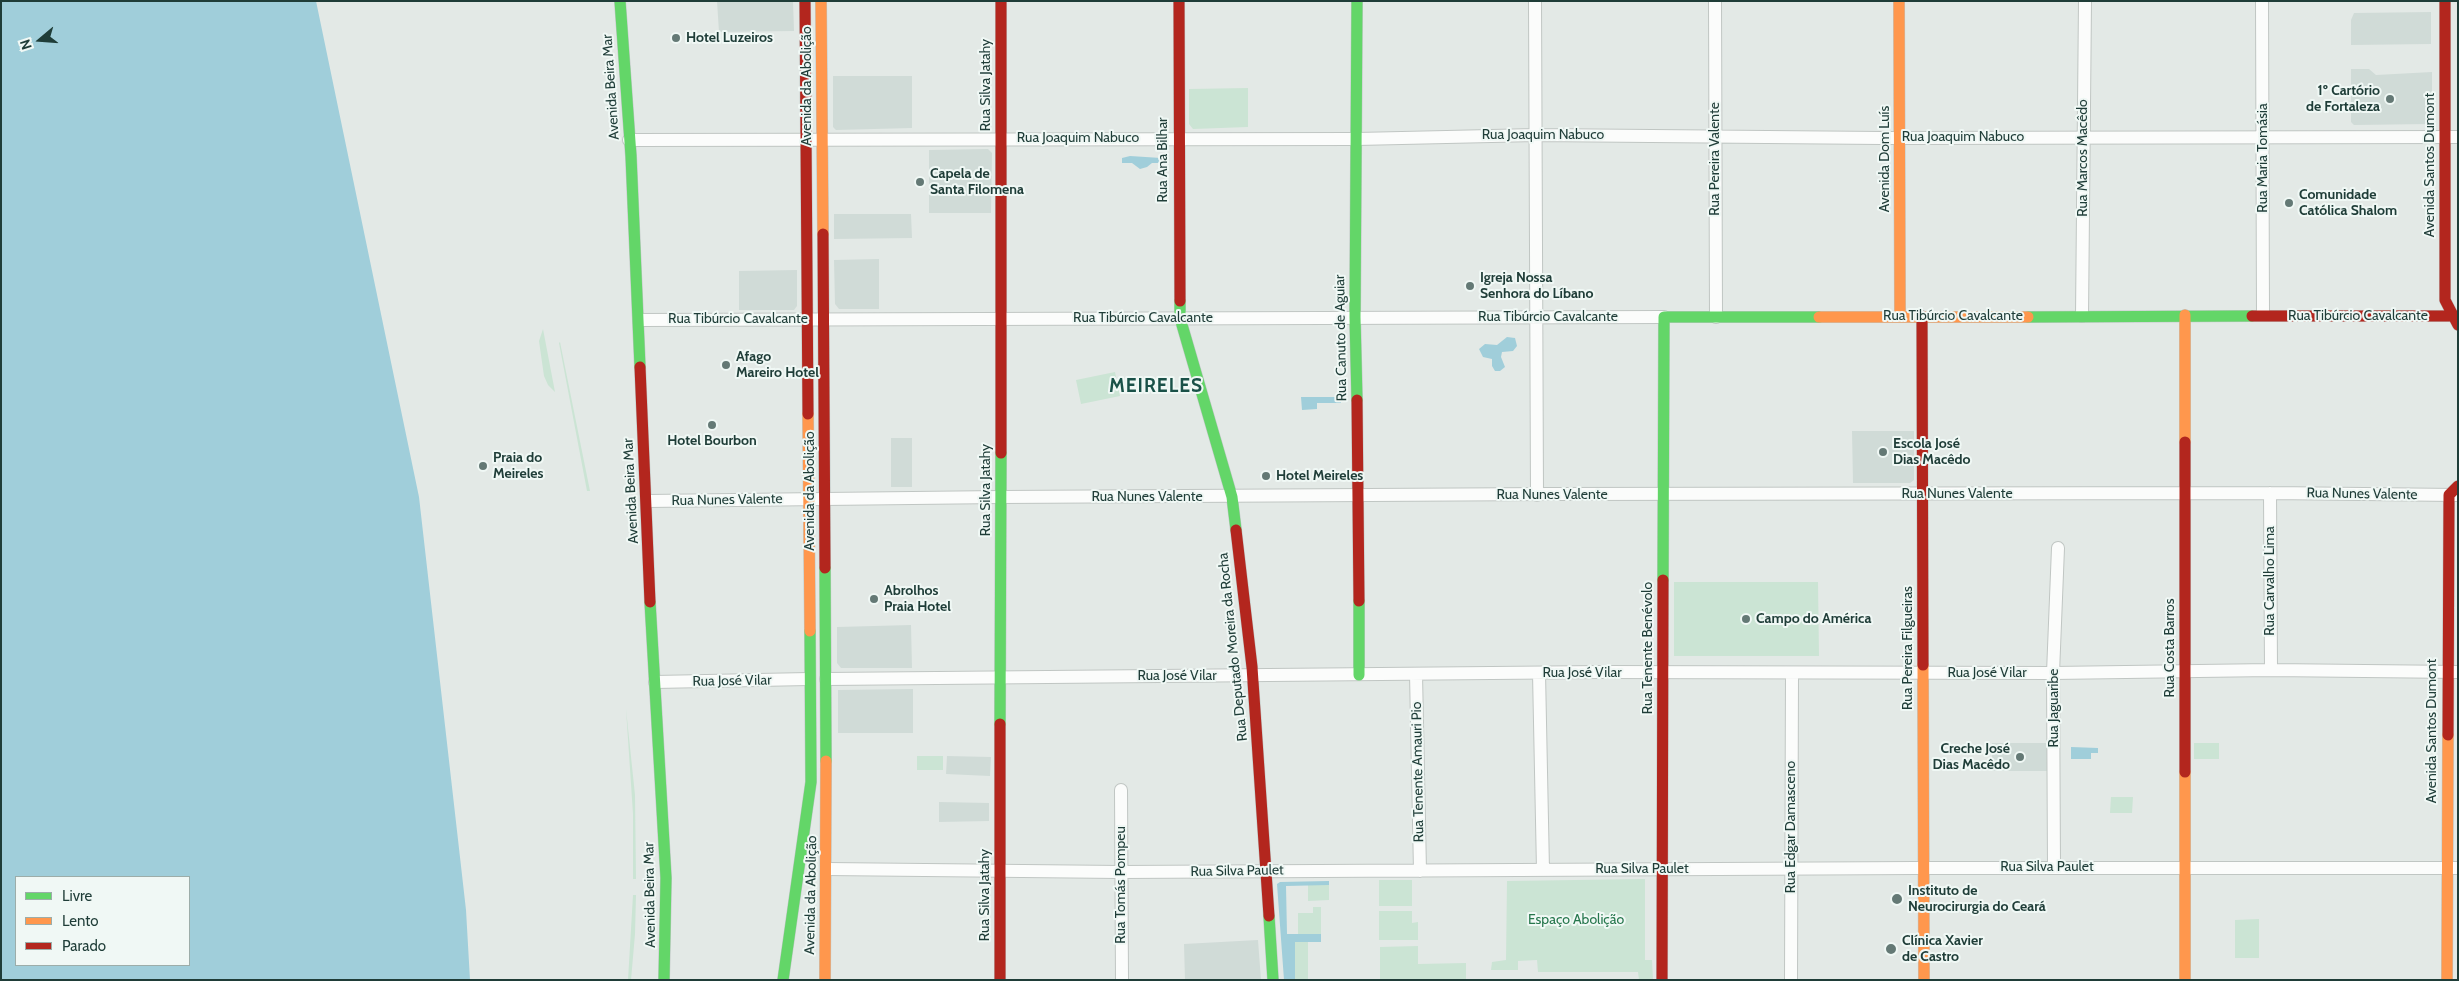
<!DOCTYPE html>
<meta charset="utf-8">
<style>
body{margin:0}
#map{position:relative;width:2459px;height:981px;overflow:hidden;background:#e3e9e6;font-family:Cabin,sans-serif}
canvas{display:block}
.frame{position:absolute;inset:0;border:2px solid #1f3d38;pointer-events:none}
.legend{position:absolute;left:15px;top:876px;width:175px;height:90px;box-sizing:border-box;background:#f0f8f5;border:1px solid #9cada9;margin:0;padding:6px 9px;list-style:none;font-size:15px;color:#1f3d38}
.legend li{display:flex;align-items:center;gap:10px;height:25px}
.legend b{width:25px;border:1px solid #9cada9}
.north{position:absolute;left:15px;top:15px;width:50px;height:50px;-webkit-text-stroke:4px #f0f8f5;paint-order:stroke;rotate:252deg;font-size:14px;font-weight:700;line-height:20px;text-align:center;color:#1f3d38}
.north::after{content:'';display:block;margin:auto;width:18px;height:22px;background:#1f3d38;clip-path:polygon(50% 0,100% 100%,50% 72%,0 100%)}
</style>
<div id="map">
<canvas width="2459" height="981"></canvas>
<div class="frame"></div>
<ul class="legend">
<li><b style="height:6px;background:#63d668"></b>Livre</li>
<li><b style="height:6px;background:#ff974d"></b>Lento</li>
<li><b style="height:6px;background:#b3261e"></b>Parado</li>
</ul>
<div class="north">N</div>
</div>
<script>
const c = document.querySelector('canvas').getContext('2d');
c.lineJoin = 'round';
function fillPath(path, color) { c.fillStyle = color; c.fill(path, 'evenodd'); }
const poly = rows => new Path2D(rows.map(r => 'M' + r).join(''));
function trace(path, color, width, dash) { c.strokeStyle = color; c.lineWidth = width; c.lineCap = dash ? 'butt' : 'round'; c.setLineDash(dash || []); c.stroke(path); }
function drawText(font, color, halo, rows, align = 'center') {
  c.font = font + ' Cabin,sans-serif'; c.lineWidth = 4; c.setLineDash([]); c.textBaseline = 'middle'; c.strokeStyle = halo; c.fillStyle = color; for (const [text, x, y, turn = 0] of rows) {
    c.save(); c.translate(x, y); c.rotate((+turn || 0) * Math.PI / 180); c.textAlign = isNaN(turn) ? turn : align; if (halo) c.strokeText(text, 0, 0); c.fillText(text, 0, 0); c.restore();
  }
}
fillPath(poly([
 [717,1,793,1,794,31,719,32],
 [2431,12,2431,44,2351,45,2351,20,2354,13],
 [2351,69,2369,69,2376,75,2432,72,2432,120,2430,124,2354,125,2351,122],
 [833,76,912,76,912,128,836,130,833,127],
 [988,149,992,153,991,213,929,213,929,150],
 [834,214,911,214,912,238,834,239],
 [879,259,879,309,839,309,835,304,834,260],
 [797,270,797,306,794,310,739,310,739,271],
 [1852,431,1914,431,1914,480,1910,483,1853,483],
 [891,438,912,438,912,487,891,487],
 [911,625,912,668,841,668,837,663,837,627],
 [913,689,913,733,838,733,838,690],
 [1992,743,2048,743,2048,771,1992,771],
 [947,756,991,757,990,776,946,774],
 [939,802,989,803,989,821,939,822],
 [1258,940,1261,980,1185,980,1184,944]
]), '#d0dbd7');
fillPath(poly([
 [1248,88,1248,127,1193,129,1189,124,1189,89],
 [543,329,555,392,548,385,544,376,539,341],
 [560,342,590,491,587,491,559,343],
 [1115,372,1120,396,1081,404,1076,380],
 [1674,582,1818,582,1819,656,1674,656],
 [626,709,635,795,636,879,633,879,633,814],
 [2194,743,2219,743,2219,759,2194,759],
 [917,756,943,756,943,770,917,770],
 [2111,797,2133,797,2132,813,2110,813],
 [1645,879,1645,960,1652,960,1653,980,1639,980,1638,972,1538,972,1537,960,1518,961,1518,970,1491,970,1492,962,1506,960,1507,881],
 [1379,880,1412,880,1412,906,1379,906],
 [1308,885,1329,885,1329,900,1308,901],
 [633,895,636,895,635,934,631,980,628,980],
 [1313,907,1321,907,1321,934,1298,934,1298,913,1313,913],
 [1379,911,1412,911,1412,923,1418,922,1418,940,1379,940],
 [2259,919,2259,958,2235,958,2235,920],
 [1295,942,1308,942,1308,980,1295,980],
 [1418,946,1418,964,1466,963,1466,980,1380,980,1380,947]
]), '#cbe4d4');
fillPath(poly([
 [1,1,316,1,419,497,466,910,470,980,1,980],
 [189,877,189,965,16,965,16,877],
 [1130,156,1161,158,1161,163,1152,163,1147,167,1140,169,1132,163,1122,163,1122,158],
 [1507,337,1515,338,1517,346,1513,351,1502,352,1501,357,1505,367,1500,371,1495,371,1492,366,1492,359,1483,357,1479,349,1485,344,1497,345],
 [1301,397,1341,397,1341,403,1317,403,1317,409,1302,410],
 [2071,747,2098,748,2098,753,2091,753,2091,759,2071,759],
 [1329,881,1329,885,1286,886,1287,934,1321,934,1321,942,1295,942,1295,980,1284,980,1277,884,1280,882]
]), '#a0ceda');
const street = poly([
 [1535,1,1537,495],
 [1715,1,1716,317],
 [2262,1,2263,315],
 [629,140,1357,139,1536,135,1882,138,2458,137],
 [2082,316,2085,1],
 [639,320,1664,317],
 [2270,493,2271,670],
 [647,501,1001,497,1551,494,2270,493,2457,495],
 [1539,673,1543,870],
 [1416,674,1420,871],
 [826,679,1602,672,2053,673,2271,670,2458,672],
 [655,682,809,679],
 [1121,790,1122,980],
 [2054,867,2053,673,2058,548],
 [827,869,1120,872,1916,868,2458,868],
 [1791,980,1792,673]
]);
const fast = poly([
 [620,1,631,156,640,367],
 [1180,301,1180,318,1232,497,1236,530],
 [2028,317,2252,316],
 [1357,400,1355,317,1357,1],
 [825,568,826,761],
 [1663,580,1664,317,1819,317],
 [1359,601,1359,675],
 [650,602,666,878,664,980],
 [1000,724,1001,453],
 [1269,916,1273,980],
 [783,980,811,782,810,631]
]);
const slow = poly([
 [821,1,823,234],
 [1899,1,1900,316],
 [2185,315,2185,442],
 [1819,317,2028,317],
 [808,414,810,631],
 [1923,665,1924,980],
 [2185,772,2185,980],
 [825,980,826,761],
 [2447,980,2448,735]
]);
const jam = poly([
 [805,1,808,414],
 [1179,1,1180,301],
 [2445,1,2445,300,2458,325],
 [823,234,825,568],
 [1922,316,1923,665],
 [2252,316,2458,316],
 [640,367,650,602],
 [1357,400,1359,601],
 [2185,442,2185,772],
 [1001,453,1001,1],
 [1236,530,1252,667,1269,916],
 [2448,735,2449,495,2458,486],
 [1000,980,1000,724],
 [1662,980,1663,580]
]);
trace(street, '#c0c6c3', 14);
trace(fast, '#bec6c4', 12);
trace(slow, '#bec6c4', 12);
trace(jam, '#bec6c4', 12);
trace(street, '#fbfcfb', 12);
trace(fast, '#63d668', 11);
trace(slow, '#ff974d', 11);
trace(jam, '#b3261e', 11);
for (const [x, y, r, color] of [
 [676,38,5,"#647975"],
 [2390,99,5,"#647975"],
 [920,182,5,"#647975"],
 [2289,203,5,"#647975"],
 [1470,286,5,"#647975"],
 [726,365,5,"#647975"],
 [712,425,5,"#647975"],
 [1883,452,5,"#647975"],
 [483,466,5,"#647975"],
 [1266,476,5,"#647975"],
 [874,599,5,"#647975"],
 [1746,619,5,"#647975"],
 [2020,757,5,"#647975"],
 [1897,899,6,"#647975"],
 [1891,949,6,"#647975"]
]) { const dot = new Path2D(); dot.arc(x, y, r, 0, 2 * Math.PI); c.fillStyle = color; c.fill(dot); trace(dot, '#f0f8f5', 2); }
drawText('bold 14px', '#1f3d38', '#f0f8f5', [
 ["Hotel Luzeiros",686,38],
 ["1º Cartório",2380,91,"right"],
 ["de Fortaleza",2380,107,"right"],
 ["Capela de",930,174],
 ["Santa Filomena",930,190],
 ["Comunidade",2299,195],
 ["Católica Shalom",2299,211],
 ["Igreja Nossa",1480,278],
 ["Senhora do Líbano",1480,294],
 ["Afago",736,357],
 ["Mareiro Hotel",736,373],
 ["Hotel Bourbon",712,441,"center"],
 ["Escola José",1893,444],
 ["Dias Macêdo",1893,460],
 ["Praia do",493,458],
 ["Meireles",493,474],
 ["Hotel Meireles",1276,476],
 ["Abrolhos",884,591],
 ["Praia Hotel",884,607],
 ["Campo do América",1756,619],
 ["Creche José",2010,749,"right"],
 ["Dias Macêdo",2010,765,"right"],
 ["Instituto de",1908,891],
 ["Neurocirurgia do Ceará",1908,907],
 ["Clínica Xavier",1902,941],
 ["de Castro",1902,957]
], 'left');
drawText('14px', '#1f3d38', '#f0f8f5', [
 ["Rua Silva Jatahy",986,85,-90],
 ["Avenida da Abolição",807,86,-90],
 ["Avenida Beira Mar",611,87,-94],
 ["Rua Joaquim Nabuco",1543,135],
 ["Rua Joaquim Nabuco",1963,137],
 ["Rua Joaquim Nabuco",1078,138],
 ["Rua Marcos Macêdo",2083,158,-90],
 ["Rua Maria Tomásia",2263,158,-90],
 ["Rua Pereira Valente",1715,159,-90],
 ["Avenida Dom Luís",1885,159,-90],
 ["Rua Ana Bilhar",1163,160,-90],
 ["Avenida Santos Dumont",2430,165,-90],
 ["Rua Tibúrcio Cavalcante",1953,316],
 ["Rua Tibúrcio Cavalcante",2358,316],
 ["Rua Tibúrcio Cavalcante",1548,317],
 ["Rua Tibúrcio Cavalcante",1143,318],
 ["Rua Tibúrcio Cavalcante",738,319],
 ["Rua Canuto de Aguiar",1341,338,-91],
 ["Rua Silva Jatahy",986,490,-90],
 ["Avenida Beira Mar",631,491,-93],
 ["Avenida da Abolição",810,491,-90],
 ["Rua Nunes Valente",1957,494],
 ["Rua Nunes Valente",2362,494,1],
 ["Rua Nunes Valente",1552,495],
 ["Rua Nunes Valente",1147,497],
 ["Rua Nunes Valente",727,500,-1],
 ["Rua Carvalho Lima",2270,581,-90],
 ["Rua Deputado Moreira da Rocha",1233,647,-96],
 ["Rua Tenente Benévolo",1648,648,-90],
 ["Rua Pereira Filgueiras",1908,648,-90],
 ["Rua Costa Barros",2170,648,-90],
 ["Rua José Vilar",1582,673],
 ["Rua José Vilar",1987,673],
 ["Rua José Vilar",1177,676],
 ["Rua José Vilar",732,681,-1],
 ["Rua Jaguaribe",2054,708,-90],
 ["Avenida Santos Dumont",2432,731,-90],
 ["Rua Tenente Amauri Pio",1418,772,-91],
 ["Rua Edgar Damasceno",1791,827,-90],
 ["Rua Silva Paulet",2047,867],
 ["Rua Silva Paulet",1642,869],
 ["Rua Silva Paulet",1237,871,-1],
 ["Rua Tomás Pompeu",1121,885,-90],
 ["Avenida Beira Mar",650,895,-91],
 ["Avenida da Abolição",811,895,-89],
 ["Rua Silva Jatahy",985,895,-90]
]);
drawText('14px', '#26774d', '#f0f8f5', [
 ["Espaço Abolição",1576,920]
]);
c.letterSpacing = '1px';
drawText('bold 19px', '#1a5148', '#f0f8f5', [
 ["MEIRELES",1156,386]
]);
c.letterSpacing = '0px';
</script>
